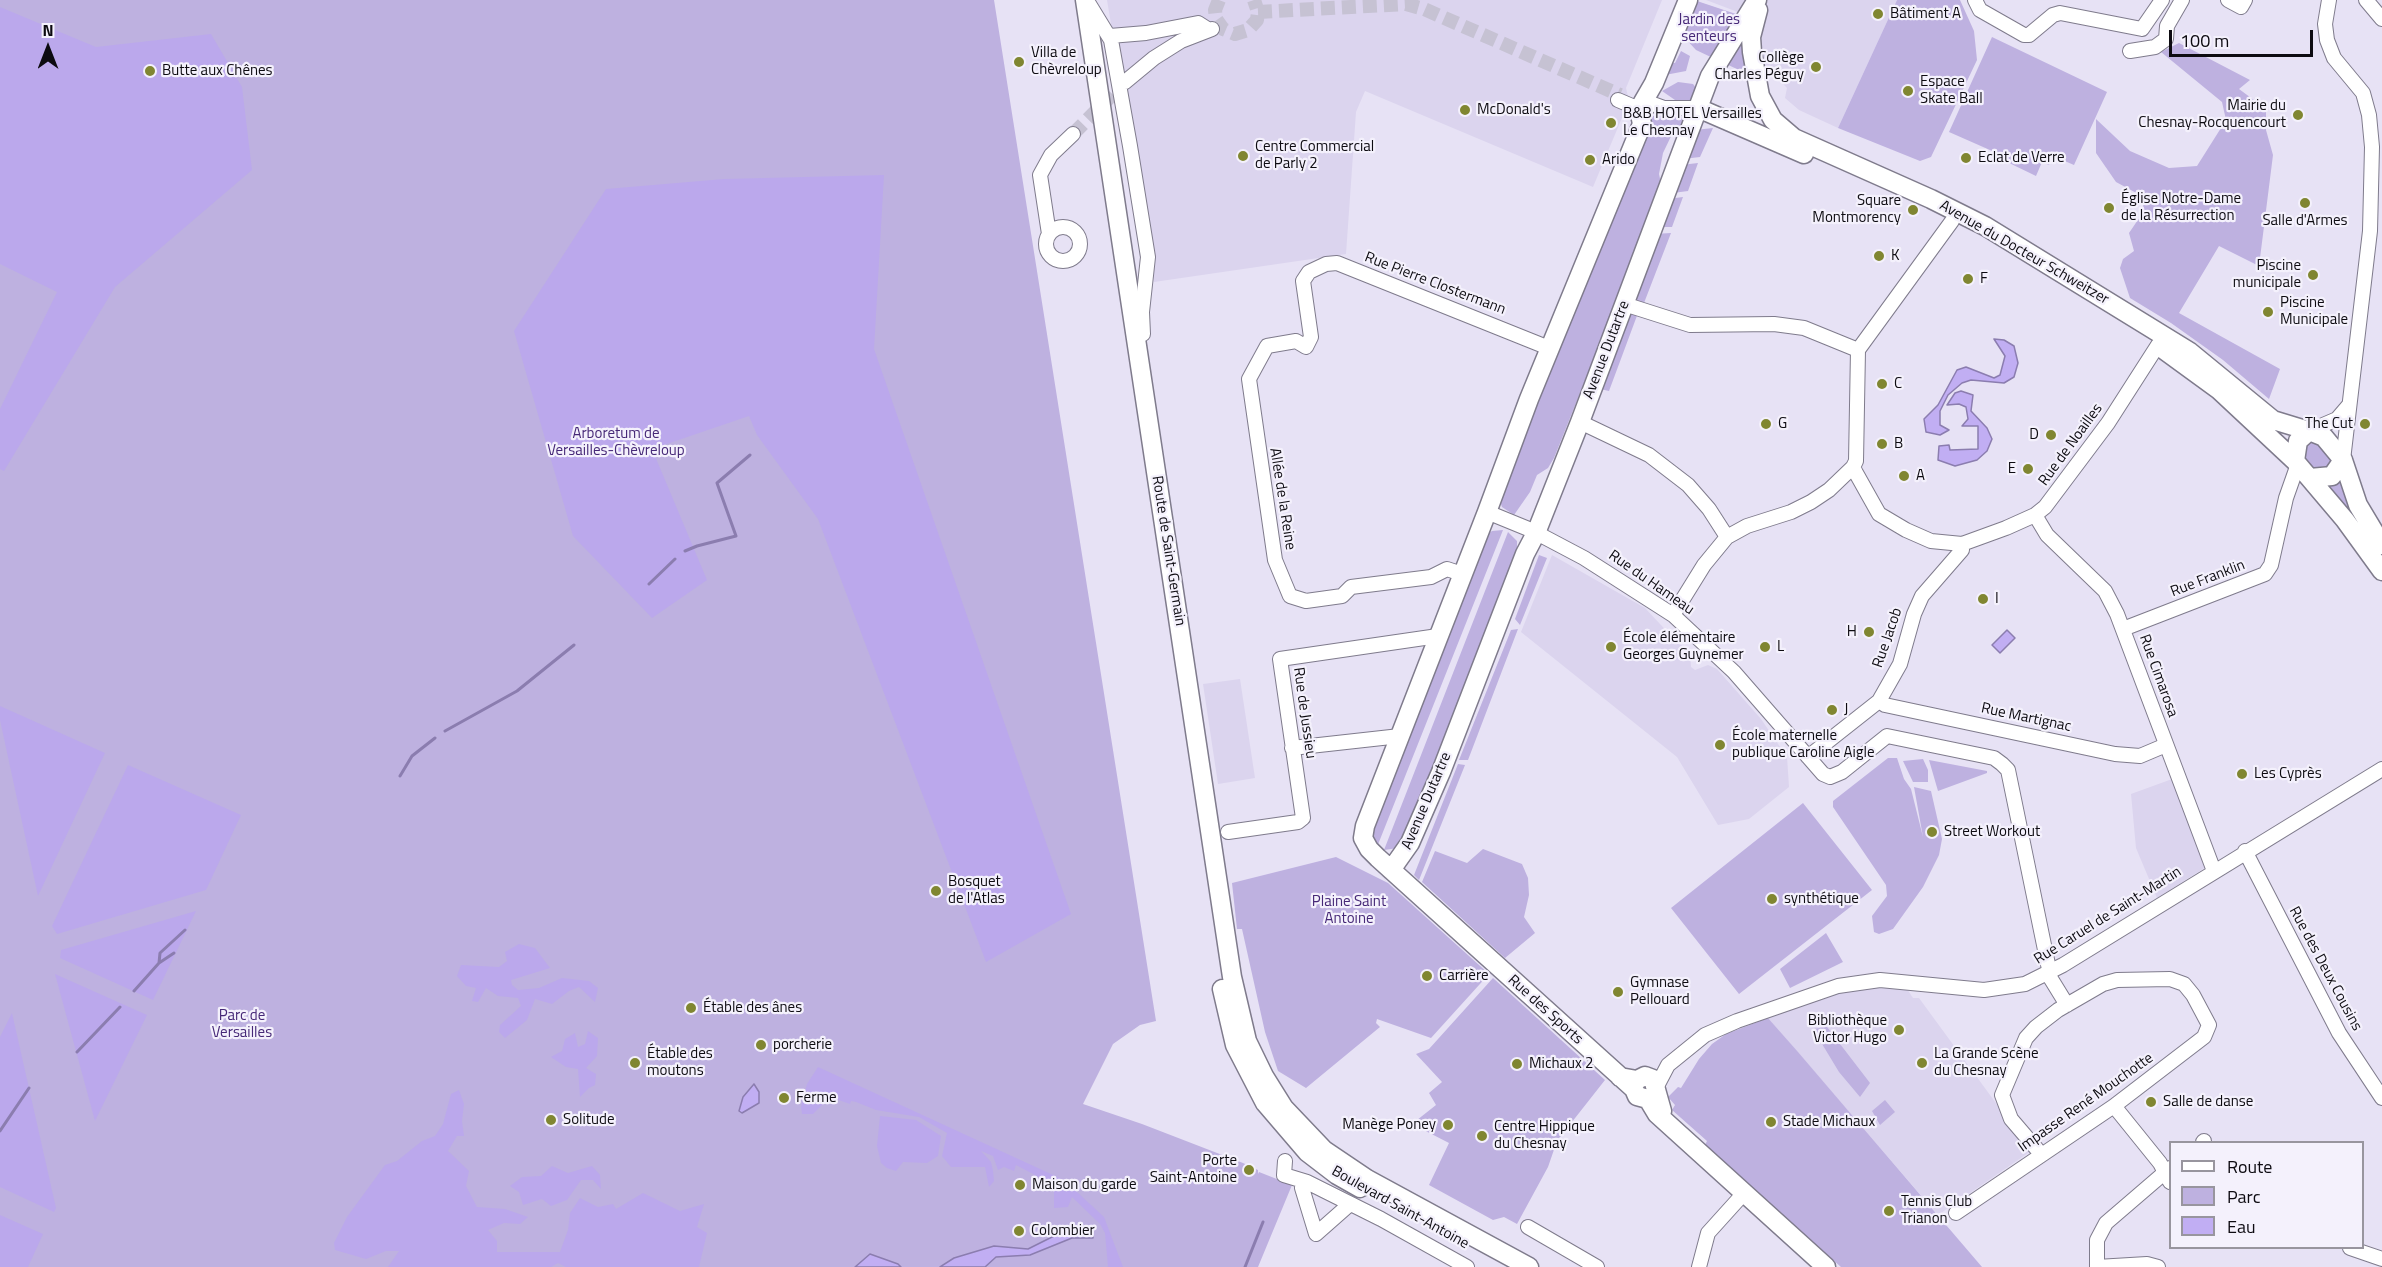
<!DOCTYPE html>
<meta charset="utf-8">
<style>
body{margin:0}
#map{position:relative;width:2382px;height:1267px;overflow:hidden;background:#e7e2f5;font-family:"Titillium Web",sans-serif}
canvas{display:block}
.legend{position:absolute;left:2169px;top:1141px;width:195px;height:108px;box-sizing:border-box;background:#f4f1fc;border:2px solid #98959e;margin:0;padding:8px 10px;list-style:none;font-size:18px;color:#0d0b11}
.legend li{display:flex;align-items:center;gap:12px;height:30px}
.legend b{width:30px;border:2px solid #98959e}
.north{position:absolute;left:18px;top:18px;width:60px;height:60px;-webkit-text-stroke:4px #f4f1fc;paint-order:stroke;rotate:0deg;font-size:16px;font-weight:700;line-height:24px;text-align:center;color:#0d0b11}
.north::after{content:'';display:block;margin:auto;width:21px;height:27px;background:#0d0b11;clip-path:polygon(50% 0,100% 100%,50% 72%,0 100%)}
.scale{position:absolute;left:2169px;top:30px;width:144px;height:27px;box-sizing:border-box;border:3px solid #0d0b11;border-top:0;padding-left:8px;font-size:18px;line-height:21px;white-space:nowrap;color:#0d0b11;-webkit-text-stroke:4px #f4f1fc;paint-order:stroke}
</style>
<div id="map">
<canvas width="2382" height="1267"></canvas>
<ul class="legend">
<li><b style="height:8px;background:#fff"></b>Route</li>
<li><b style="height:16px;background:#beb1e0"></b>Parc</li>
<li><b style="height:16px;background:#c1aef3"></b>Eau</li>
</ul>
<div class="north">N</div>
<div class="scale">100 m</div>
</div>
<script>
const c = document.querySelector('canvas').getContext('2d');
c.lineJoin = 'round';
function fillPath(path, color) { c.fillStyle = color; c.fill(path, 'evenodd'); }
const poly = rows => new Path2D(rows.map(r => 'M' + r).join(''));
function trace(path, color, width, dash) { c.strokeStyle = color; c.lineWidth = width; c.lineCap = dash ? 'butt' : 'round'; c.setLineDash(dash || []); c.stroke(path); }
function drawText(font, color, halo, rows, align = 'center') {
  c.font = font + ' "Titillium Web",sans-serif'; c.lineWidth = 4.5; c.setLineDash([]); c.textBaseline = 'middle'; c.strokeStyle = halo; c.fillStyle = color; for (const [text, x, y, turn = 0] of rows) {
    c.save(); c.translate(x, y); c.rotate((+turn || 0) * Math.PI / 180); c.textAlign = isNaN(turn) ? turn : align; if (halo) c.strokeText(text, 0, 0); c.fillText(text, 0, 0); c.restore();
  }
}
fillPath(poly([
 [1107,0,1662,0,1626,88,1629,101,1593,187,1365,91,1356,112,1346,254,1154,282],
 [1706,0,1897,0,1838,128,1799,110,1785,98,1787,88,1764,64,1761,37,1764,15,1759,20],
 [1552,555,1645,608,1676,641,1690,652,1691,667,1695,670,1708,665,1717,669,1761,719,1787,757,1789,787,1749,819,1718,825,1677,757,1521,632],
 [1240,679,1255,778,1218,784,1203,684],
 [2175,778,2206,867,2157,898,2136,848,2131,794],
 [1894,985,1907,989,1913,998,1919,998,2031,1151,1938,1215,1768,1018,1842,990]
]), '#dbd4ee');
fillPath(poly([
 [0,0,994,0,1156,1021,1140,1025,1113,1044,1083,1104,1142,1124,1243,1163,1258,1170,1258,1174,1259,1172,1292,1185,1258,1267,0,1267],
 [1897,0,1960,0,1974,31,1977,60,1931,157,1920,161,1838,128],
 [1697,1,1736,14,1737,17,1715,59,1696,50,1683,36],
 [1743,37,1747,70,1739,70,1724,63],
 [1992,37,2107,92,2074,165,2053,156,2049,165,2042,162,2036,176,2005,161,1999,154,1949,132],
 [2179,43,2250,80,2239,89,2266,109,2266,130,2273,155,2259,266,2219,246,2179,313,2280,369,2269,399,2223,360,2171,323,2130,298,2120,268,2123,259,2134,251,2129,233,2144,211,2142,196,2116,182,2096,153,2096,119,2130,151,2169,168,2197,166,2226,120,2222,102,2161,52],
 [1681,51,1690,56,1686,71,1665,75,1668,63,1675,63],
 [1678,82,1693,84,1697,89,1696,97,1690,100,1675,100,1662,91],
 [1691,113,1685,137,1674,130,1663,153,1659,174,1662,188,1554,458,1548,468,1537,475,1530,492,1514,515,1502,507,1497,494,1647,119,1652,116],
 [1713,128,1700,157,1683,159,1695,130],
 [1698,163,1688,191,1673,193,1681,165],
 [1683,197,1672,227,1657,227,1668,199],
 [1671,233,1644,303,1630,299,1654,234],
 [1628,308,1638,313,1609,391,1596,388],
 [2312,438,2332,454,2334,467,2314,469,2302,455,2302,444],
 [2341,473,2356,513,2382,556,2382,564,2322,482],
 [1503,530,1377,847,1370,838,1485,536,1492,531],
 [1508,532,1517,541,1517,552,1405,838,1398,848,1384,850],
 [1539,555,1547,558,1520,625,1515,619],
 [1518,629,1468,760,1459,760,1511,630],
 [1888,758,1897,758,1904,779,1911,789,1923,837,1914,787,1931,791,1942,839,1939,855,1923,887,1893,929,1879,934,1874,932,1872,916,1887,896,1886,885,1833,807,1833,801],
 [1923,759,1928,770,1928,782,1913,782,1903,761],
 [1929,760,1987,771,1987,773,1938,791],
 [1458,764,1465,765,1419,880,1414,875],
 [1803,803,1872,890,1739,994,1671,908],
 [1483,849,1522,864,1528,878,1529,895,1524,917,1535,933,1505,958,1422,882,1435,851,1467,863],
 [1336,857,1388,883,1489,974,1431,1038,1377,1019,1376,1023,1380,1027,1306,1088,1278,1071,1265,1032,1242,929,1237,929,1232,883],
 [1826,933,1843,962,1790,988,1780,969],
 [1493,978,1605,1080,1557,1141,1548,1167,1517,1224,1504,1217,1493,1220,1429,1185,1449,1143,1412,1124,1436,1105,1429,1093,1442,1082,1416,1054,1429,1049],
 [1768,1018,1798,1052,1982,1267,1841,1267,1705,1145,1707,1141,1672,1110,1675,1105,1668,1097,1678,1087,1681,1088,1699,1059,1712,1044,1726,1034],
 [1827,1027,1870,1083,1860,1097,1839,1072,1813,1029],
 [1885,1100,1895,1112,1880,1125,1872,1111]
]), '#beb1e0');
fillPath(poly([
 [0,7,96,47,211,34,242,87,252,170,115,287,4,471,0,469,0,409,57,292,0,264],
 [884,175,874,349,1071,914,986,962,818,519,757,435,749,416,652,449,707,580,652,618,573,536,514,331,606,189,724,179],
 [0,706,105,753,38,896,0,720],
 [128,765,241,815,206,890,57,934,52,926],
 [196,911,153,1000,60,958,61,950],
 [519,944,535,948,550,968,511,980,512,985,518,990,539,988,562,978,589,981,598,988,595,1002,579,987,569,991,552,1004,535,999,527,1020,505,1038,499,1032,500,1025,521,1006,518,998,498,996,486,988,478,1002,472,1001,476,988,466,986,457,976,461,965,499,967,507,961,505,952],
 [55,974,147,1015,95,1121],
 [12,1013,56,1208,54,1212,0,1187,0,1037],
 [588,1031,598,1038,597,1056,586,1068,596,1074,595,1085,589,1088,580,1097,578,1069,566,1067,551,1057,562,1051,565,1039,575,1033,578,1047,585,1044],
 [818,1067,1064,1180,1104,1217,1123,1267,1108,1267,1105,1233,1100,1224,1072,1197,1068,1207,1054,1208,1054,1185,1016,1165,1014,1171,1004,1167,998,1170,993,1156,981,1151,991,1162,993,1171,994,1181,989,1187,985,1167,951,1167,942,1156,947,1133,919,1117,876,1110,856,1102,851,1101,850,1104,830,1097,813,1114,802,1114,801,1107,807,1084],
 [459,1090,464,1104,462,1121,464,1136,457,1136,448,1151,469,1171,466,1186,477,1207,505,1209,528,1217,520,1224,504,1223,488,1230,497,1241,497,1252,560,1252,568,1230,570,1213,580,1198,598,1207,613,1204,616,1209,643,1193,680,1211,704,1204,697,1227,707,1233,699,1267,566,1267,558,1263,551,1267,388,1267,399,1251,386,1251,366,1259,335,1250,334,1243,347,1217,385,1165,397,1161,422,1141,435,1136,443,1124,451,1094],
 [880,1116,916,1120,941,1136,938,1156,927,1163,903,1162,896,1171,887,1168,881,1163,877,1146],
 [552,1166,568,1173,592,1166,600,1175,601,1189,593,1180,581,1180,567,1200,551,1206,542,1199,523,1205,519,1192,510,1186,522,1177,541,1176],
 [0,1215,43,1234,28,1267,0,1267]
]), '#bba8ec');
const water = poly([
 [1994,339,2004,340,2014,346,2018,363,2014,377,2004,383,1971,380,1962,383,1948,395,1940,411,1940,425,1949,430,1940,435,1926,432,1924,419,1938,405,1957,370,1966,367,1994,378,2000,375,2005,356,1994,339],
 [1961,391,1973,395,1971,411,1987,428,1992,439,1987,451,1977,460,1955,466,1938,460,1939,446,1949,445,1950,450,1978,449,1978,426,1962,426,1968,419,1966,407,1959,404,1947,405,1955,393,1961,391],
 [2007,630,2015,638,2000,653,1992,645,2007,630],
 [754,1084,759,1092,759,1103,742,1113,739,1111,743,1097,754,1084],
 [1078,1229,1093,1232,1093,1238,1072,1238,1030,1255,996,1257,985,1267,940,1267,954,1258,994,1246,1028,1249,1058,1234,1078,1229],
 [870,1254,898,1264,901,1267,855,1267,870,1254]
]);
fillPath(water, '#c1aef3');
trace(water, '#8b7daf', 1.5);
trace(poly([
 [685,551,697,546,736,536,717,483,750,455],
 [649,584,675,559],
 [445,731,517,691,574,645],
 [400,776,412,756,435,738],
 [159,963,174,953],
 [134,991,159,963,160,953,185,930],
 [77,1052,120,1007],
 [0,1131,29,1088],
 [1245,1267,1263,1222]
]), '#8b7daf', 3);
trace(poly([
 [1219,0,1215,10,1216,19,1223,29,1235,34,1248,30,1257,20,1258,12,1254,0],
 [1258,12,1406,4,1424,9,1620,95],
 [1073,134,1125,82]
]), '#c6c2d3', 14, [14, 7]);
const minor = poly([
 [1975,0,1980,10,2024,35,2029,35,2053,15,2060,13,2142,29,2162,0],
 [2228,0,2241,7,2245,0],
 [2329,0,2325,24,2327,40,2334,58,2363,93,2369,115,2372,147,2370,231,2343,460],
 [2366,0,2382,19],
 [1089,4,1111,40,1130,146,1148,257,1142,312,1143,334],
 [1110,36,1146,33,1198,23,1209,30],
 [2130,51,2155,47,2166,39,2167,26,2182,0],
 [1125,82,1154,58,1181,41,1212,29],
 [1618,100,1639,109,1647,109],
 [1645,101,1664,108,1698,108],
 '1046 244a17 17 0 1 1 34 0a17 17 0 1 1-34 0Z',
 [1049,234,1040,175,1051,155,1073,134],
 [1624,304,1690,325,1774,324,1804,328,1858,350],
 [1858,350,1856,461,1853,467,1856,473,1879,514,1906,530,1931,541,1962,544,2006,528,2035,515,2045,507,2108,423,2158,345],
 [1858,350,1952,221],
 [1580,422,1649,455,1688,485,1709,509,1727,537],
 [2309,431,2337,419,2349,405],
 [1487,512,1531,530,1584,558,1673,615,1734,672,1823,774,1830,777,1842,772,1887,736,1994,758,2002,764,2008,770,2051,979,2067,1005],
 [2035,515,2047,535,2105,591,2117,614,2214,871],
 [1462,574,1447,569,1431,577,1351,587,1342,596,1306,601,1290,596,1275,560,1249,379,1267,346,1296,341,1306,347,1311,337,1303,281,1309,272,1326,264,1337,263,1549,348],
 [1673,615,1704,565,1727,537,1747,526,1791,512,1811,502,1829,490,1853,467],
 [2123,629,2265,574,2271,565,2286,498,2298,464],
 [1879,701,1885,705,2115,754,2140,756,2166,745],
 [1292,748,1400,736],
 [1808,757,1879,701,1900,664,1914,614,1922,596,1962,550,1962,544],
 [1228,832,1298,822,1303,818,1280,659,1438,636],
 [2245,851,2339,1033,2382,1098],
 [1657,1086,1668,1065,1705,1035,1737,1021,1838,986,1880,980,1984,990,2025,984,2063,965,2382,769],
 [2114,1106,2160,1163,2170,1182],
 [2203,1142,2204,1141],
 [1285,1161,1284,1175,1307,1182,1381,1219,1467,1267],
 [1307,1182,1302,1188,1316,1234,1350,1204],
 [1956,1213,2114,1106,2204,1037,2209,1025,2193,995,2184,984,2170,979,2117,980,2103,984,2058,1010,2036,1027,2026,1038,2002,1095,2011,1119,2041,1154],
 [1528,1227,1597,1267],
 [2350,1248,2382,1259],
 [1699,1267,1708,1233,1745,1192],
 [2097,1267,2097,1240,2106,1223,2170,1168],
 [2097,1267,2147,1264,2158,1267]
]);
const major = poly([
 [1085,0,1232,977,1247,1041,1264,1076,1284,1108,1324,1150,1367,1179,1529,1267],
 [1688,0,1654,83,1639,109,1642,124,1529,399,1487,512,1365,826,1363,838,1369,849,1378,858,1634,1089,1637,1096,1648,1099,1657,1114,1826,1267],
 [1758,10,1751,37,1752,52,1760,96,1773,120,1794,138,1931,199,1985,226,2190,352,2273,420,2309,431],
 [1698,108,1804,154],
 [2160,347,2219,390,2295,461],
 [2343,460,2358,505,2382,545],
 [2310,478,2332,476,2343,460,2324,437,2309,431,2298,441,2295,461,2345,520,2382,571],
 [1391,870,1410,843,1441,772,1525,554,1536,533,1580,422,1710,76,1757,0],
 [1222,989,1235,1045,1265,1103,1307,1152,1337,1175,1360,1188],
 [1620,1077,1637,1080,1645,1076,1653,1079,1662,1111]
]);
trace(minor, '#7f7b8c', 16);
trace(major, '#7f7b8c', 21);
trace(minor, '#fff', 14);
trace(major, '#fff', 18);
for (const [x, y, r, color] of [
 [1878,14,6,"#808631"],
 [1019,62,6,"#808631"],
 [1816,67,6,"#808631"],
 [150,71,6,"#808631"],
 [1908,91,6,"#808631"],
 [1465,110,6,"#808631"],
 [2298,115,6,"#808631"],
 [1611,123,6,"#808631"],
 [1243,156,6,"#808631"],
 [1966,158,6,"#808631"],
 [1590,160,6,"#808631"],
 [2305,203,6,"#808631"],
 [2109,208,6,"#808631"],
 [1913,210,6,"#808631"],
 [1879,256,6,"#808631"],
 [2313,275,6,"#808631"],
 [1968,279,6,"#808631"],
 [2268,312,6,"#808631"],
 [1882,384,6,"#808631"],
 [1766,424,6,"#808631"],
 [2365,424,6,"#808631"],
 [2051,435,6,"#808631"],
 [1882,444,6,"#808631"],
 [2028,469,6,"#808631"],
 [1904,476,6,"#808631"],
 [1983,599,6,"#808631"],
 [1869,632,6,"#808631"],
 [1611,647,6,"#808631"],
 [1765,647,6,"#808631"],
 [1832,710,6,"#808631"],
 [1720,745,6,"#808631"],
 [2242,774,6,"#808631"],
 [1932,832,6,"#808631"],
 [936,891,6,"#808631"],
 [1772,899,6,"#808631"],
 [1427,976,6,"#808631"],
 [1618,992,6,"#808631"],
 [691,1008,6,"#808631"],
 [1899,1030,6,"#808631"],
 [761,1045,6,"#808631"],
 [635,1063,6,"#808631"],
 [1922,1063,6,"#808631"],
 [1517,1064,6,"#808631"],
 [784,1098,6,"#808631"],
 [2151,1102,6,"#808631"],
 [551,1120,6,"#808631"],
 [1771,1122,6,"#808631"],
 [1448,1125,6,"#808631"],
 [1482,1136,6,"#808631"],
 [1249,1170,6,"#808631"],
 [1020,1185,6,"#808631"],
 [1889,1211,6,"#808631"],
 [1019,1231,6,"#808631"]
]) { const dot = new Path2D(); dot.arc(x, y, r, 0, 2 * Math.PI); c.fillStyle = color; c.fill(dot); trace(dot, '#f4f1fc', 2); }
drawText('15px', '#0d0b11', '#f4f1fc', [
 ["Bâtiment A",1890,14],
 ["Villa de",1031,53],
 ["Chèvreloup",1031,70],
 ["Collège",1804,58,"right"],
 ["Charles Péguy",1804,75,"right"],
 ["Butte aux Chênes",162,71],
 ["Espace",1920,82],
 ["Skate Ball",1920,99],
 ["Mairie du",2286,106,"right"],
 ["Chesnay-Rocquencourt",2286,123,"right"],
 ["McDonald's",1477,110],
 ["B&B HOTEL Versailles",1623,114],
 ["Le Chesnay",1623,131],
 ["Centre Commercial",1255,147],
 ["de Parly 2",1255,164],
 ["Eclat de Verre",1978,158],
 ["Arido",1602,160],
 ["Église Notre-Dame",2121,199],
 ["de la Résurrection",2121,216],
 ["Square",1901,201,"right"],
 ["Montmorency",1901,218,"right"],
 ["Salle d'Armes",2305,221,"center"],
 ["K",1891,256],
 ["Piscine",2301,266,"right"],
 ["municipale",2301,283,"right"],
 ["F",1980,279],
 ["Piscine",2280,303],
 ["Municipale",2280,320],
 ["C",1894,384],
 ["G",1778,424],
 ["The Cut",2353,424,"right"],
 ["D",2039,435,"right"],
 ["B",1894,444],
 ["E",2016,469,"right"],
 ["A",1916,476],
 ["I",1995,599],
 ["H",1857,632,"right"],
 ["École élémentaire",1623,638],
 ["Georges Guynemer",1623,655],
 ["L",1777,647],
 ["J",1844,710],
 ["École maternelle",1732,736],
 ["publique Caroline Aigle",1732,753],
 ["Les Cyprès",2254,774],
 ["Street Workout",1944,832],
 ["Bosquet",948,882],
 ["de l'Atlas",948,899],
 ["synthétique",1784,899],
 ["Carrière",1439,976],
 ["Gymnase",1630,983],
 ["Pellouard",1630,1000],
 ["Étable des ânes",703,1008],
 ["Bibliothèque",1887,1021,"right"],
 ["Victor Hugo",1887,1038,"right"],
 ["porcherie",773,1045],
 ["Étable des",647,1054],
 ["moutons",647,1071],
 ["La Grande Scène",1934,1054],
 ["du Chesnay",1934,1071],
 ["Michaux 2",1529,1064],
 ["Ferme",796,1098],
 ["Salle de danse",2163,1102],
 ["Solitude",563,1120],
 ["Stade Michaux",1783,1122],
 ["Manège Poney",1436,1125,"right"],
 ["Centre Hippique",1494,1127],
 ["du Chesnay",1494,1144],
 ["Porte",1237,1161,"right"],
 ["Saint-Antoine",1237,1178,"right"],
 ["Maison du garde",1032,1185],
 ["Tennis Club",1901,1202],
 ["Trianon",1901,1219],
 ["Colombier",1031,1231]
], 'left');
drawText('15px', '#462877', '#f4f1fc', [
 ["Jardin des",1709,20],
 ["senteurs",1709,37],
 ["Arboretum de",616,434],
 ["Versailles-Chèvreloup",616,451],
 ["Plaine Saint",1349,902],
 ["Antoine",1349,919],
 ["Parc de",242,1016],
 ["Versailles",242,1033]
]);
drawText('15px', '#0d0b11', '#f4f1fc', [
 ["Avenue du Docteur Schweitzer",2024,253,30],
 ["Rue Pierre Clostermann",1435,284,21],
 ["Avenue Dutartre",1607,350,-69],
 ["Rue de Noailles",2071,445,-54],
 ["Allée de la Reine",1282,499,81],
 ["Route de Saint-Germain",1168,551,81],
 ["Rue Franklin",2208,579,-21],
 ["Rue du Hameau",1651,583,35],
 ["Rue Jacob",1888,638,-71],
 ["Rue Cimarosa",2158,676,70],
 ["Rue de Jussieu",1304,713,82],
 ["Rue Martignac",2026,718,12],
 ["Avenue Dutartre",1427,801,-67],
 ["Rue Caruel de Saint-Martin",2108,916,-32],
 ["Rue des Deux Cousins",2325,969,62],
 ["Rue des Sports",1545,1010,42],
 ["Impasse René Mouchotte",2086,1103,-35],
 ["Boulevard Saint-Antoine",1400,1208,29]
]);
</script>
